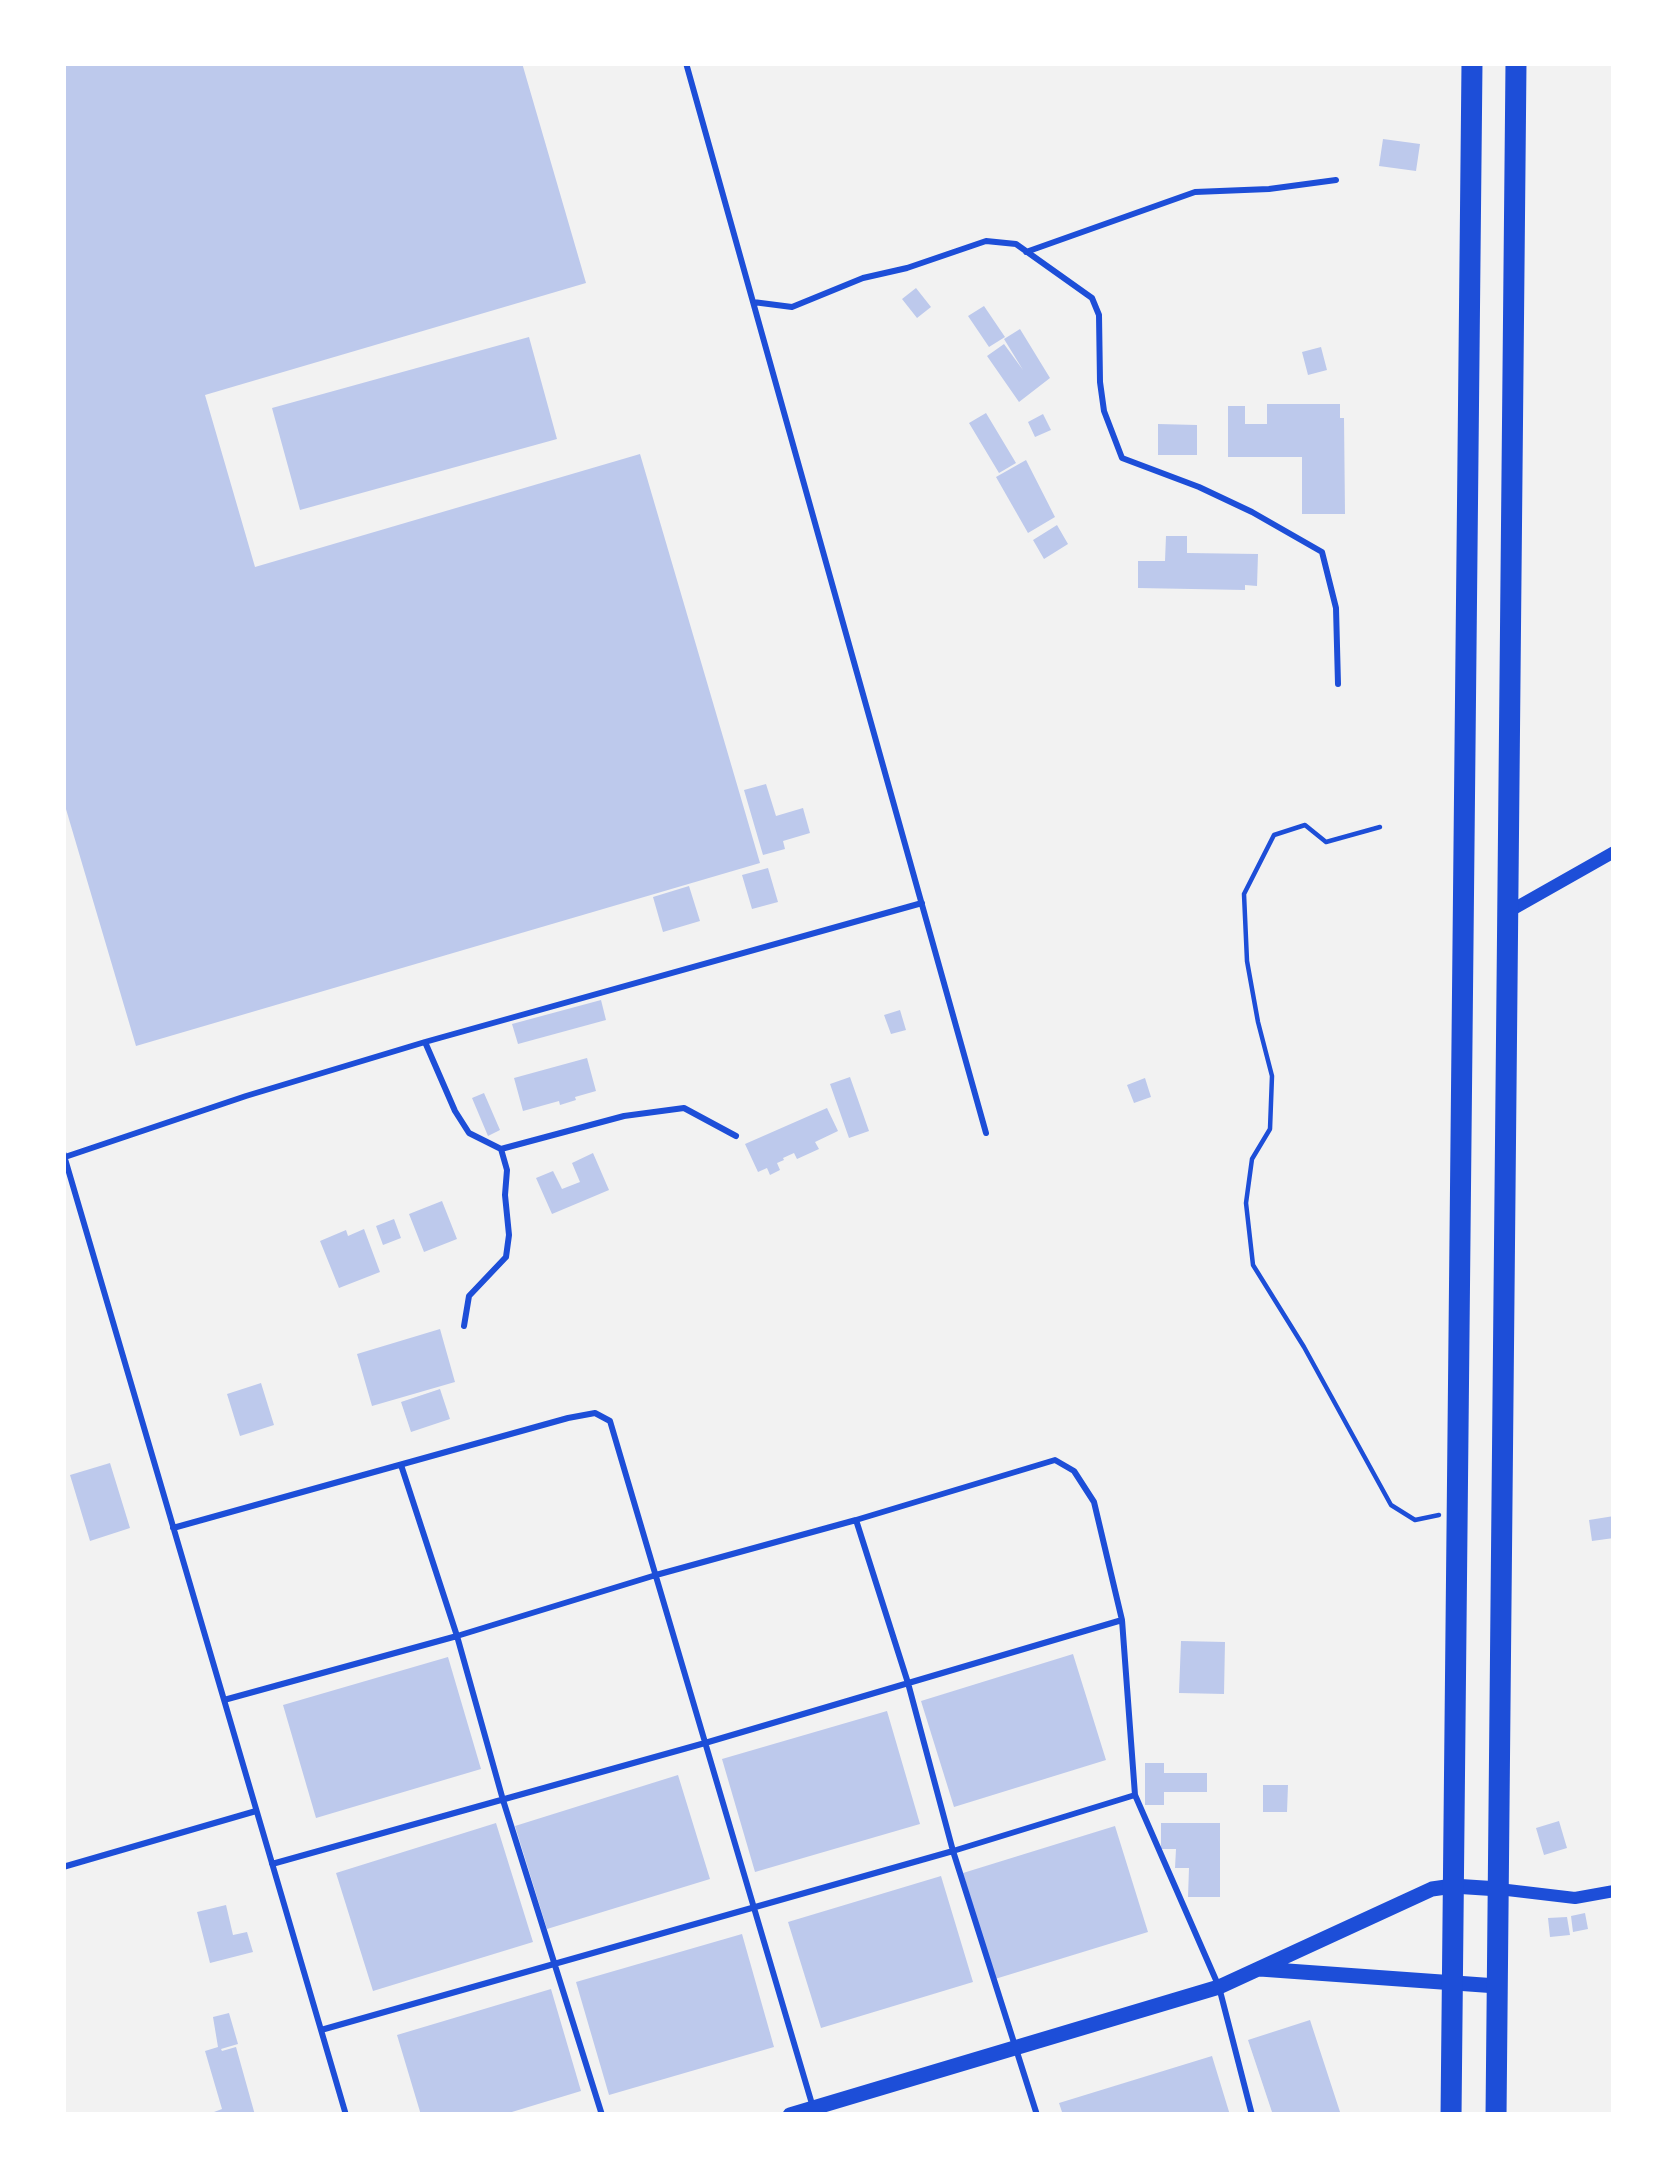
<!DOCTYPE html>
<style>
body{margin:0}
#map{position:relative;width:1677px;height:2178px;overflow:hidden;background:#f2f2f2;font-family:"Crimson Pro",serif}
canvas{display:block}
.frame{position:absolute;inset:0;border:66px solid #fff;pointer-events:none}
</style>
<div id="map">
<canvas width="1677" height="2178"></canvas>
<div class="frame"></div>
</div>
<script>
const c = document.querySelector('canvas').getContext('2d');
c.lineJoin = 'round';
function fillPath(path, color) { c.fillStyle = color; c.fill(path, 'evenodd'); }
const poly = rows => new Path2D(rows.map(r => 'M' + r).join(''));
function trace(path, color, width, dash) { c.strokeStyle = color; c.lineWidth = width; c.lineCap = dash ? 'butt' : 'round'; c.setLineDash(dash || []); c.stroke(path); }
fillPath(poly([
 [63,63,522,63,586,283,205,395,255,567,640,454,760,863,136,1046,63,799],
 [1383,139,1420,144,1416,171,1379,166],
 [916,288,931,307,917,318,902,299],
 [984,306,1005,337,989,347,968,316],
 [1020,329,1050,378,1019,402,987,356,1004,344,1023,370,1004,339],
 [529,337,557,439,300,510,272,408],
 [1321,347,1327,370,1308,375,1302,352],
 [1267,404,1340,404,1340,418,1344,418,1345,514,1302,514,1302,457,1228,457,1228,406,1245,406,1245,424,1267,424],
 [986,413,1016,463,999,473,969,423],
 [1043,414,1051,430,1035,437,1028,422],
 [1158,424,1197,425,1197,455,1158,455],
 [1026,460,1055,517,1028,533,996,477],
 [1057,525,1068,544,1044,559,1033,540],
 [1166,536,1187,536,1187,553,1258,554,1257,586,1245,585,1245,590,1138,588,1138,561,1165,561],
 [766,784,776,816,803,808,810,833,783,841,785,849,763,855,744,790],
 [768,868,778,902,752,909,742,875],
 [689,886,700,921,663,932,653,897],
 [601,1000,606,1020,518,1044,512,1024],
 [900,1010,906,1030,891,1034,884,1015],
 [587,1058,596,1091,575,1097,576,1100,560,1105,559,1101,523,1111,514,1078],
 [850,1077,869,1131,849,1138,830,1084],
 [1145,1078,1151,1097,1134,1103,1127,1085],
 [484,1093,500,1130,488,1136,472,1098],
 [827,1108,838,1131,815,1142,819,1149,797,1159,794,1153,783,1158,784,1160,777,1163,780,1170,770,1175,767,1168,758,1172,745,1144],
 [593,1153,609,1190,552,1214,536,1178,553,1171,562,1189,580,1182,572,1163],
 [442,1201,457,1239,424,1252,409,1214],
 [394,1219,401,1238,383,1245,376,1226],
 [364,1229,380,1272,339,1288,320,1241,346,1230,348,1236],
 [440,1329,455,1382,372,1406,357,1354],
 [261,1383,274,1425,240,1436,227,1394],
 [440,1389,450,1419,411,1432,401,1402],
 [110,1463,130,1528,90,1541,70,1475],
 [1614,1516,1614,1538,1592,1541,1589,1520],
 [1181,1641,1225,1642,1224,1694,1179,1693],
 [1073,1654,1106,1760,954,1807,921,1701],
 [448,1657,481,1769,316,1818,283,1705],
 [887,1711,920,1824,755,1872,722,1759],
 [1145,1763,1164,1763,1164,1773,1207,1773,1207,1792,1164,1792,1164,1805,1145,1805],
 [678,1775,710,1879,547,1929,515,1826],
 [1263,1785,1288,1785,1287,1812,1263,1812],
 [1559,1821,1567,1848,1544,1855,1536,1828],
 [496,1823,533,1942,373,1991,336,1873],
 [1161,1823,1220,1823,1220,1897,1188,1897,1189,1868,1175,1868,1176,1849,1161,1849],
 [1115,1826,1148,1932,995,1979,963,1873],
 [941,1876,973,1982,821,2028,788,1922],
 [226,1905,233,1935,247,1932,253,1952,210,1963,197,1912],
 [1585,1913,1588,1929,1573,1932,1571,1916],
 [1567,1917,1570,1935,1550,1937,1548,1918],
 [742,1934,774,2047,609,2095,576,1982],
 [551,1989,581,2091,502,2115,421,2115,397,2035],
 [229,2013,238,2044,221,2049,222,2051,236,2047,255,2115,206,2115,222,2109,205,2051,218,2047,213,2017],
 [1310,2020,1341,2115,1273,2115,1248,2040],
 [1212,2056,1230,2115,1063,2115,1059,2103]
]), '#bdc9ec');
trace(poly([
 [1380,827,1326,842,1305,825,1274,835,1244,894,1247,961,1258,1022,1272,1076,1270,1129,1252,1159,1246,1203,1253,1265,1304,1347,1391,1505,1415,1520,1439,1515]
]), '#1d4ed8', 4.5);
trace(poly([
 [686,63,986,1133],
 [1026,252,1195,192,1269,189,1336,180],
 [753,302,792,307,863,278,907,268,986,241,1016,244,1092,298,1099,315,1100,382,1104,411,1122,458,1199,487,1252,512,1322,552,1336,608,1338,684],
 [425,1042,455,1111,469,1133,501,1149,624,1116,684,1108,736,1136],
 [63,1152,346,2115],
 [65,1157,246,1096,425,1042,922,903],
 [464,1326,469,1296,506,1257,509,1235,505,1195,507,1170,501,1149],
 [401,1465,457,1636,503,1800,602,2115],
 [856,1520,908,1683,953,1851,1037,2115],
 [173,1528,568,1418,595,1413,610,1421,812,2104],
 [224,1700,457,1636,656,1575,856,1520,1055,1460,1074,1471,1094,1502,1122,1620,1135,1795,1219,1987,1252,2115],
 [272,1864,705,1743,1122,1620],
 [63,1867,256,1811],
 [321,2030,953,1851,1135,1795]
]), '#1d4ed8', 6);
trace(poly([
 [1508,912,1614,852],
 [1499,1889,1575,1898,1614,1891]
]), '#1d4ed8', 12);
trace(poly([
 [1260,1969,1497,1986],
 [790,2115,1219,1987,1432,1889,1453,1886,1499,1889]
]), '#1d4ed8', 15);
trace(poly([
 [1451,2115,1472,63],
 [1496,2115,1516,63]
]), '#1d4ed8', 21);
</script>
